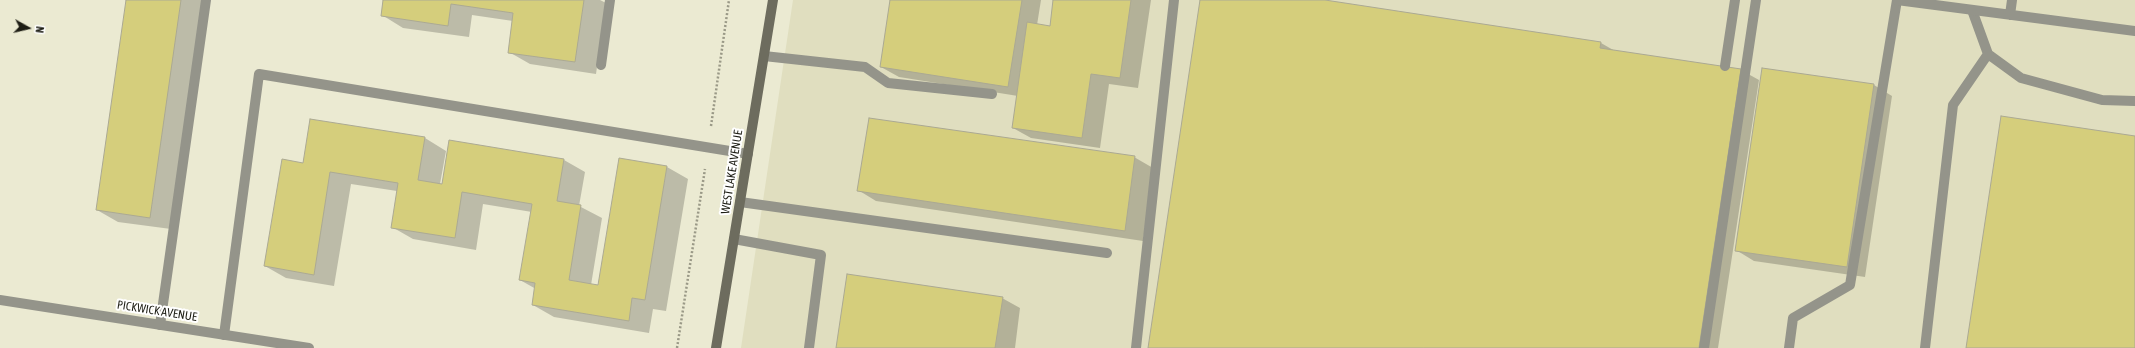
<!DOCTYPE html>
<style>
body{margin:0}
#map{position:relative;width:2135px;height:348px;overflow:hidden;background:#ebead2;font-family:"Asap Condensed",sans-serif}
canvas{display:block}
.north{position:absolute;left:8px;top:8px;width:40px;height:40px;-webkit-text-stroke:3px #fff;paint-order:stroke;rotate:98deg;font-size:11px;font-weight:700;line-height:16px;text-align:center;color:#1d1d14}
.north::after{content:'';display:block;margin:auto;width:14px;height:18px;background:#1d1d14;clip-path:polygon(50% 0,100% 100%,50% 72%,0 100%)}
</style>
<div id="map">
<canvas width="2135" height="348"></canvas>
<div class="north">N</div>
</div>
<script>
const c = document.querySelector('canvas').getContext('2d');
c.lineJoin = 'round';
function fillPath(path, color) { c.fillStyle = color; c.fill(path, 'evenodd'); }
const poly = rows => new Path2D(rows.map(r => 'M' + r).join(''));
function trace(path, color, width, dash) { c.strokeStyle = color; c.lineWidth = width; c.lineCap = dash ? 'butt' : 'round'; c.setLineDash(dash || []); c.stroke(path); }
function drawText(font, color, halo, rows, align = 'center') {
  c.font = font + ' "Asap Condensed",sans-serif'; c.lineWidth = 4; c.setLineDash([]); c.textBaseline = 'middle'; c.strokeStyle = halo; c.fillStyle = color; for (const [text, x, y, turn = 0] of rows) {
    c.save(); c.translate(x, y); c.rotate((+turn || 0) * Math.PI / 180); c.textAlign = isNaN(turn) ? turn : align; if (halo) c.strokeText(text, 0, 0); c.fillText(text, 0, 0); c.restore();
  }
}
fillPath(poly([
 [793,0,2135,0,2135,348,741,348]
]), '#e0debf');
fillPath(poly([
 [127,0,203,0,171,229,118,222,97,210],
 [384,0,600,0,606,3,596,74,530,64,509,52,513,21,472,15,469,37,403,28,382,15],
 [891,0,1041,0,1037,25,1050,27,1054,0,1151,0,1138,88,1109,84,1100,148,1031,138,1013,128,1018,96,899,77,881,67],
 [1201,0,1319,0,1601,43,1615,51,1741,70,1759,80,1718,348,1149,348],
 [1763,69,1874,85,1892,96,1865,277,1754,261,1736,250],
 [425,138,446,151,440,184,443,185,450,141,564,160,585,172,579,206,602,218,591,285,599,286,620,159,667,167,688,179,666,311,653,309,649,333,554,317,533,305,536,289,520,280,532,212,483,204,476,250,413,239,392,227,397,191,351,184,334,286,286,278,265,266,304,164],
 [1134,157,1153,168,1143,241,876,201,858,190],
 [1002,298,1020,308,1015,348,837,348]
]), '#0003');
const building = poly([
 [126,0,181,0,150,218,96,210,126,0],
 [383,0,584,0,575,62,508,53,513,13,451,4,448,26,381,16,383,0],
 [890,0,1022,0,1008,87,880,67,890,0],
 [1053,0,1131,0,1120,78,1091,74,1082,138,1012,128,1027,22,1050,26,1053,0],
 [1200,0,1325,0,1601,42,1600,48,1741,69,1699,348,1148,348,1200,0],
 [1762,68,1874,84,1847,267,1735,251,1762,68],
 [2001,116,2135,136,2135,348,1966,348,2001,116],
 [869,118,1135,156,1125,231,857,191,869,118],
 [310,119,425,137,418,180,442,184,449,140,564,159,557,201,581,205,569,280,598,285,619,158,667,166,645,300,632,298,629,321,532,305,535,283,519,280,532,204,462,192,455,238,391,228,398,183,330,172,314,275,264,266,282,159,303,163,310,119],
 [847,274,1003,297,995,348,836,348,847,274]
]);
fillPath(building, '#d5ce7c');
trace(building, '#aba993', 1);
trace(poly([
 [711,126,729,0],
 [677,348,705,169]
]), '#9a9987', 2.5, [2, 2]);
trace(poly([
 [1972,10,1988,54,2021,78,2102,100,2135,101],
 [764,56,865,67,888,83,992,94],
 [601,65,610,0],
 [1725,66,1735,0],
 [740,202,1107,253],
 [734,239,821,255,809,348],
 [160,325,206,0],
 [224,335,259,74,748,154],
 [1136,348,1174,0],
 [1704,348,1756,0],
 [1789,348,1793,318,1850,285,1897,0],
 [1925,348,1953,105,1988,54]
]), '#94948a', 10);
trace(poly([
 [1897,0,2135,31],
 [2010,15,2012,0],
 [0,300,309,348]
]), '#94948a', 10);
trace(poly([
 [716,348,773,0]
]), '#6d6c5e', 10);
drawText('12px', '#1d1d14', '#fff', [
 ["WEST LAKE AVENUE",732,172,-81],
 ["PICKWICK AVENUE",157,311,9]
]);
</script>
